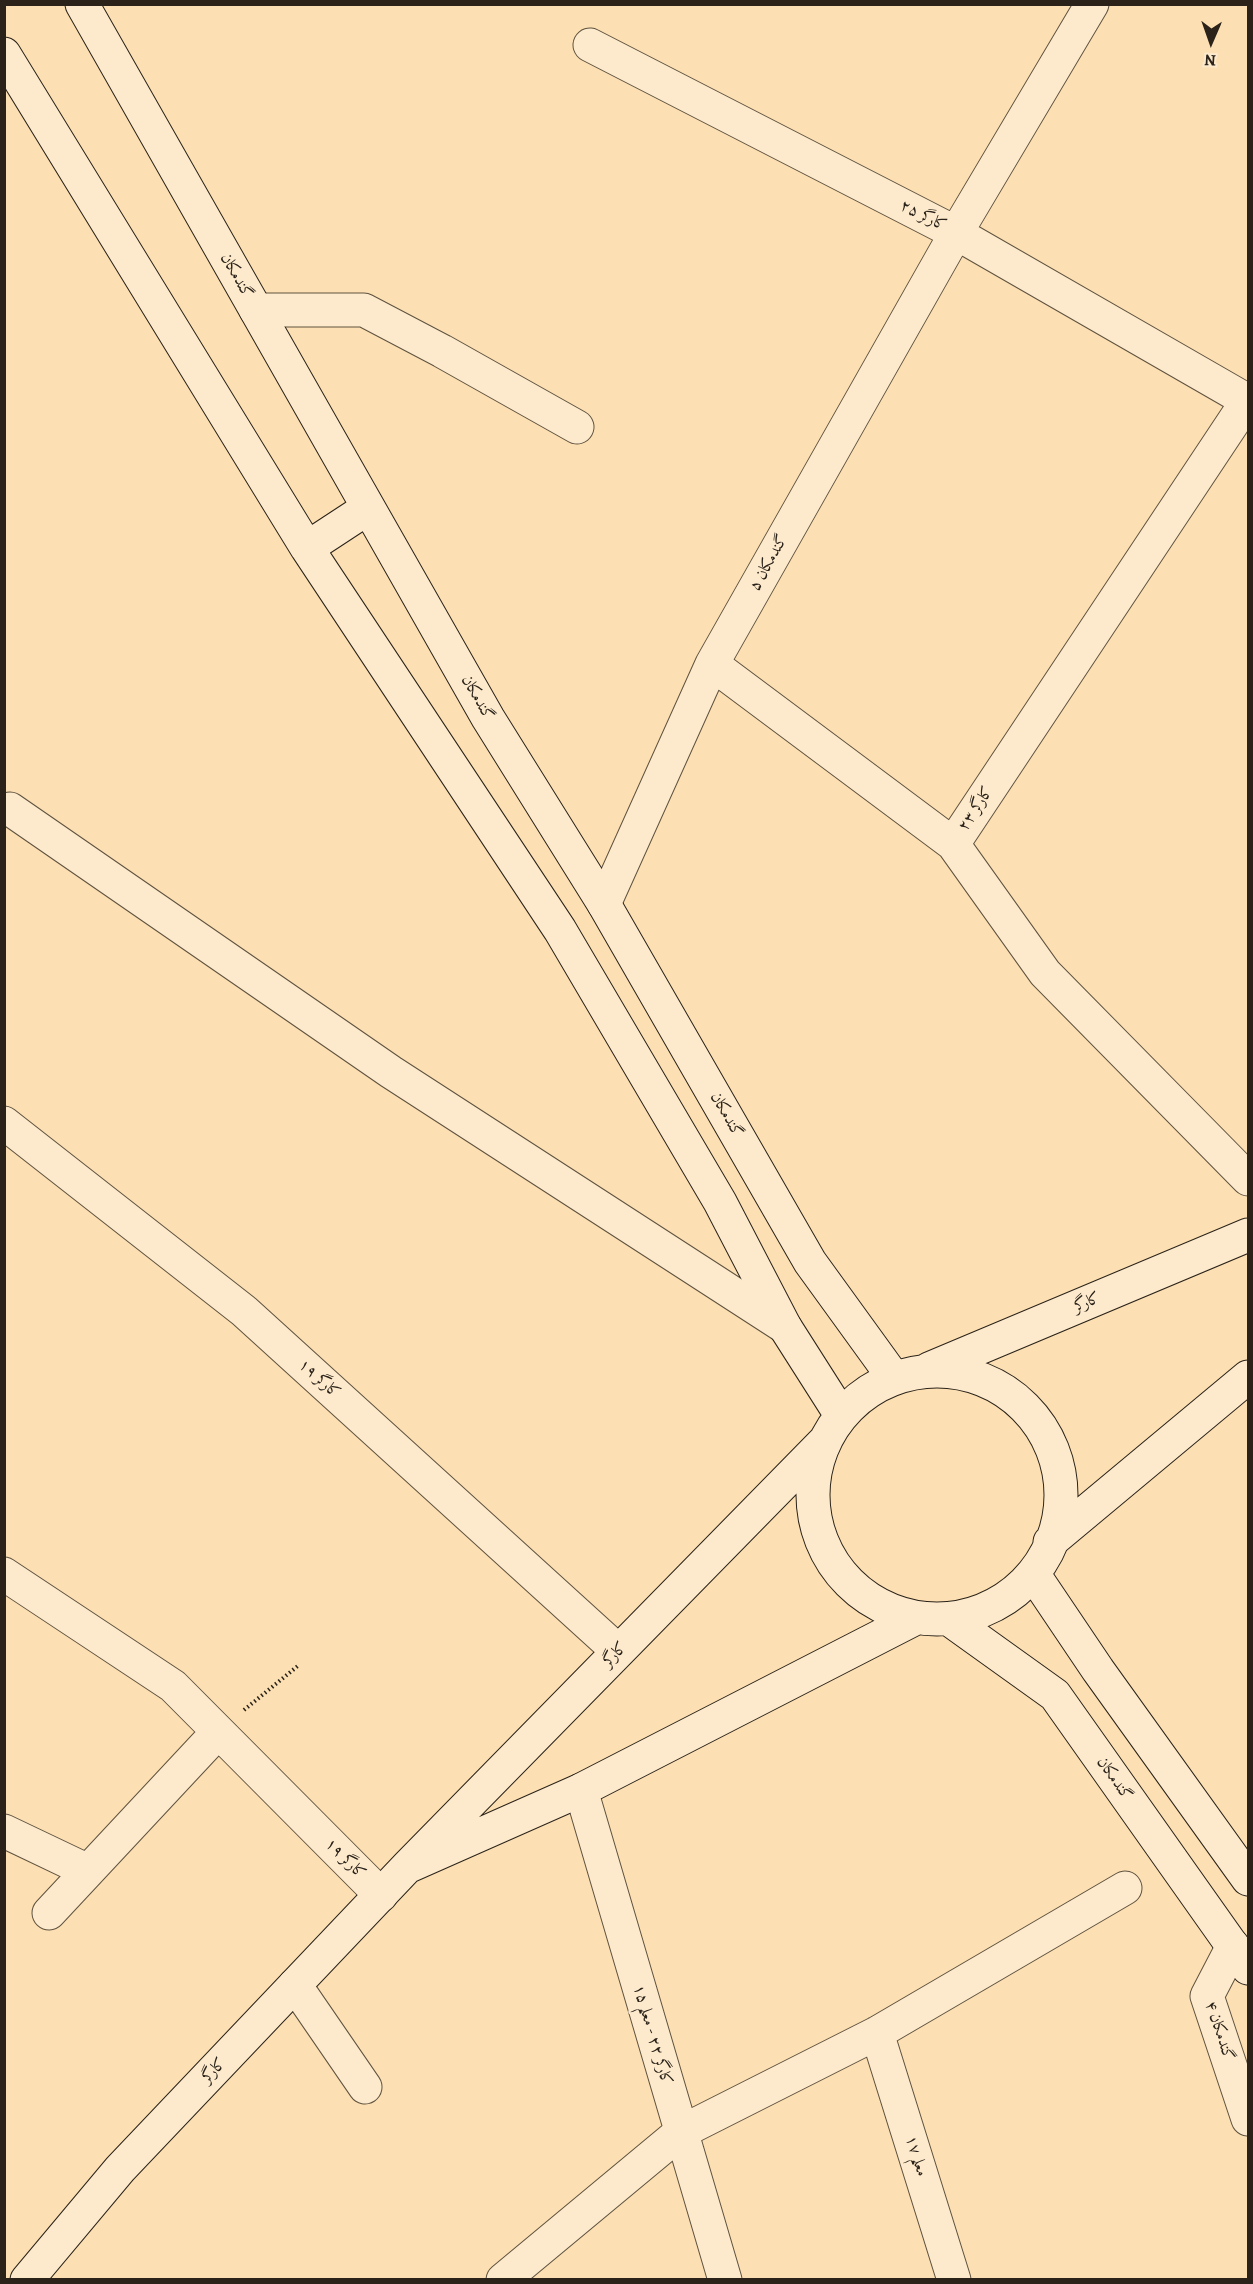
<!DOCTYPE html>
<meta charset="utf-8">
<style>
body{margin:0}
#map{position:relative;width:1253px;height:2284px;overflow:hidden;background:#fcdfb2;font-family:Alegreya,serif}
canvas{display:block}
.frame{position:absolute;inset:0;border:6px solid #2b2319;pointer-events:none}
.north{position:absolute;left:1181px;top:12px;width:60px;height:60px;-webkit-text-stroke:4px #fdeacd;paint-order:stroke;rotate:182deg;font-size:16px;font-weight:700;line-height:24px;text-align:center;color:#2b2319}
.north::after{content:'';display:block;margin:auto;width:21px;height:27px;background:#2b2319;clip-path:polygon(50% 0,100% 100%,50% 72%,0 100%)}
</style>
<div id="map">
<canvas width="1253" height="2284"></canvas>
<div class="frame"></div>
<div class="north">N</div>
</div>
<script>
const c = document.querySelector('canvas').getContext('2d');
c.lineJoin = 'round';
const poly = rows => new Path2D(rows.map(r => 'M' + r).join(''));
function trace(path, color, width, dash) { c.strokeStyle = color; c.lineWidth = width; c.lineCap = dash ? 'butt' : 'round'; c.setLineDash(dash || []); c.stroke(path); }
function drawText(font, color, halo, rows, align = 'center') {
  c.font = font + ' Alegreya,Amiri,serif'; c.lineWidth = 4.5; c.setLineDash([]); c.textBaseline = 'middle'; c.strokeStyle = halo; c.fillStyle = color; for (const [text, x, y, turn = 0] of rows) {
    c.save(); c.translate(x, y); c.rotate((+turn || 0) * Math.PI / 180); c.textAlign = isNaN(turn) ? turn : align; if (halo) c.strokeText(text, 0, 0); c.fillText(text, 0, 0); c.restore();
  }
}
const street = poly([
 [590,45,956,233,1248,401],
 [256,310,364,310,442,351,577,427],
 [1248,400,953,844,1045,973,1248,1179],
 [712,664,953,844],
 [10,809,391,1072,785,1327],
 [604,904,712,664,956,233,1092,4],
 [4,1123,244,1311,618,1651],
 [4,1574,173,1686,381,1895],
 [581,1790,725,2280],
 [4,1831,88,1871],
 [49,1913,218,1732],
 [1233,1946,1207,1996,1248,2119],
 [295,1985,365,2087],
 [877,2033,954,2280],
 [503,2280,681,2132,877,2033,1125,1888]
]);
const secondary = poly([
 [82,4,488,718,604,904,810,1262,894,1378],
 [4,54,307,548,560,930,720,1202,785,1327,841,1415],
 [307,548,368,508],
 [929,1369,1248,1235],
 '813 1495a124 124 0 1 1 248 0a124 124 0 1 1-248 0Z',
 [823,1443,407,1867,581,1790,916,1618],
 [1050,1542,1248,1377],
 [1034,1575,1098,1670,1248,1879],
 [949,1619,1055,1695,1248,1968],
 [27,2280,120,2169,407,1867]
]);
trace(street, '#5f523f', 35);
trace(secondary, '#2b2319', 35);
trace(poly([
 [244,1710,299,1665]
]), '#2b2319', 4, [1.5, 3]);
trace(street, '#fdeacd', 33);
trace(secondary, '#fdeacd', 33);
drawText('16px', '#2b2319', '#fdeacd', [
 ["کارگر ۲۵",923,216,27],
 ["گندمکان",236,276,60],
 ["گندمکان ۵",769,563,-61],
 ["گندمکان",477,698,60],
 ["کارگر ۲۳",976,809,-56],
 ["گندمکان",726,1115,60],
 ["کارگر",1087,1303,-23],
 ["کارگر ۱۹",319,1379,42],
 ["کارگر",615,1655,-46],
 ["گندمکان",1114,1779,55],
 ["کارگر ۱۹",345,1859,45],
 ["گندمکان ۴",1219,2031,72],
 ["کارگر ۲۲ - معلم ۱۵",652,2035,74],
 ["کارگر",214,2071,-46],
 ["معلم ۱۷",916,2156,73]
]);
</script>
